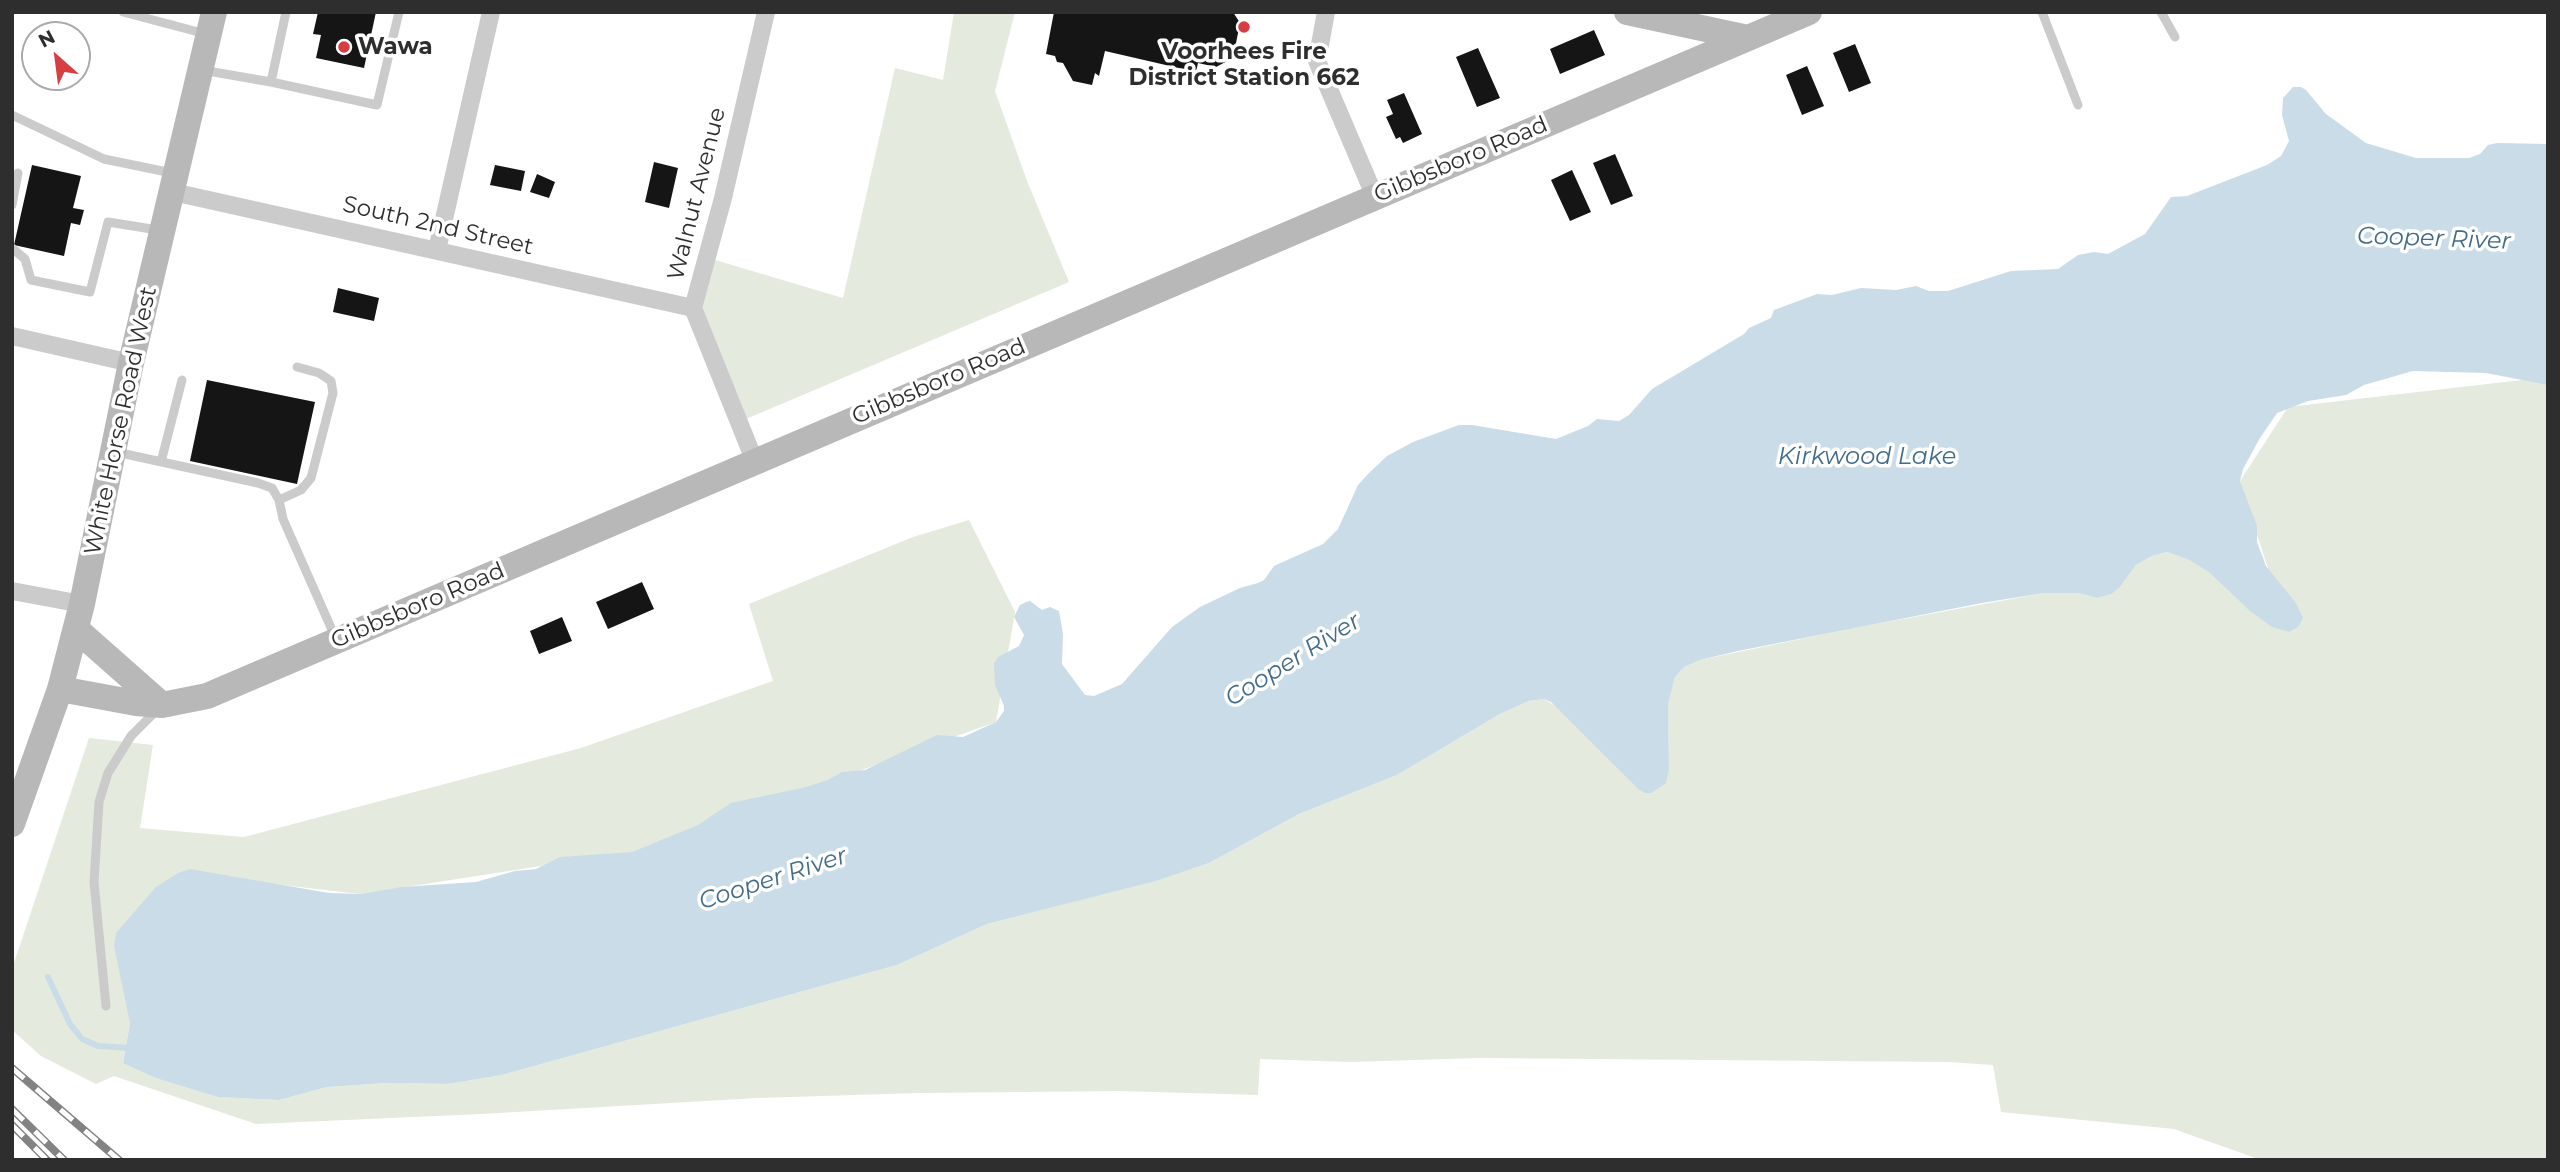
<!DOCTYPE html>
<style>
body{margin:0}
#map{position:relative;width:2560px;height:1172px;overflow:hidden;background:#fff;font-family:Montserrat,sans-serif}
canvas{display:block}
.frame{position:absolute;inset:0;border:14px solid #2e2e2e;pointer-events:none}
.north{position:absolute;left:21px;top:21px;width:70px;height:70px;box-sizing:border-box;background:#fff;border:2px solid #ababab;border-radius:50%;rotate:332deg;font-size:19px;font-weight:700;line-height:28px;text-align:center;color:#2e2e2e}
.north::after{content:'';display:block;margin:auto;width:24px;height:32px;background:#d73e42;clip-path:polygon(50% 0,100% 100%,50% 72%,0 100%)}
</style>
<div id="map">
<canvas width="2560" height="1172"></canvas>
<div class="frame"></div>
<div class="north">N</div>
</div>
<script>
const c = document.querySelector('canvas').getContext('2d');
c.lineJoin = 'round';
function fillPath(path, color) { c.fillStyle = color; c.fill(path, 'evenodd'); }
const poly = rows => new Path2D(rows.map(r => 'M' + r).join(''));
function trace(path, color, width, dash) { c.strokeStyle = color; c.lineWidth = width; c.lineCap = dash ? 'butt' : 'round'; c.setLineDash(dash || []); c.stroke(path); }
function drawText(font, color, halo, rows, align = 'center') {
  c.font = font + ' Montserrat,sans-serif'; c.lineWidth = 7; c.setLineDash([]); c.textBaseline = 'middle'; c.strokeStyle = halo; c.fillStyle = color; for (const [text, x, y, turn = 0] of rows) {
    c.save(); c.translate(x, y); c.rotate((+turn || 0) * Math.PI / 180); c.textAlign = isNaN(turn) ? turn : align; if (halo) c.strokeText(text, 0, 0); c.fillText(text, 0, 0); c.restore();
  }
}
fillPath(poly([
 [954,12,1015,12,995,91,1027,181,1069,282,739,422,697,318,705,257,843,298,895,68,943,80],
 [2548,377,2548,1160,2261,1160,2174,1129,2001,1112,1993,1065,1949,1062,1478,1058,1351,1062,1260,1059,1258,1095,1120,1091,919,1093,757,1098,481,1114,256,1124,114,1076,96,1084,41,1056,12,1030,12,969,89,738,153,745,140,828,244,837,581,748,773,681,749,604,913,537,969,520,1015,612,996,722,632,852,360,894,178,873,130,1023,123,1062,218,1097,279,1100,327,1087,387,1083,448,1084,502,1075,897,965,987,924,1155,881,1209,863,1299,814,1397,775,1500,714,1529,701,1544,699,1560,709,1638,789,1669,770,1668,705,1675,677,1684,667,1700,660,1854,628,2044,593,2078,593,2097,598,2112,594,2120,587,2136,565,2152,556,2167,552,2189,560,2210,573,2288,631,2240,481,2288,407]
]), '#e4eadd');
fillPath(poly([
 [2293,87,2301,87,2306,90,2326,114,2366,143,2416,158,2469,158,2480,154,2488,145,2497,143,2548,144,2548,385,2486,373,2413,371,2364,385,2346,395,2308,401,2277,413,2260,438,2243,469,2240,481,2257,526,2257,542,2266,566,2296,603,2303,618,2298,627,2289,632,2272,627,2250,611,2210,573,2189,560,2167,552,2152,556,2136,565,2120,587,2112,594,2097,598,2078,593,2044,593,1982,603,1738,651,1700,660,1684,667,1675,677,1668,705,1669,769,1666,783,1651,793,1645,793,1638,789,1551,702,1544,699,1529,701,1500,714,1397,775,1299,814,1209,863,1156,881,987,924,897,965,502,1075,448,1084,387,1083,327,1087,279,1100,257,1099,218,1097,156,1078,123,1063,130,1023,114,946,116,933,156,887,178,873,190,869,329,893,360,894,402,887,476,882,515,871,536,869,560,857,632,852,698,825,731,803,806,787,828,780,842,772,865,770,937,735,963,737,996,722,1004,711,1004,706,995,685,994,664,998,657,1019,646,1024,635,1014,617,1020,605,1026,602,1030,601,1042,610,1050,607,1059,611,1063,634,1062,664,1085,695,1094,696,1122,684,1172,627,1200,607,1240,588,1258,583,1264,580,1274,566,1323,544,1338,529,1358,485,1369,473,1387,456,1413,442,1459,425,1472,425,1556,439,1588,426,1597,419,1619,421,1629,415,1652,389,1744,334,1749,328,1771,318,1774,310,1817,294,1832,295,1861,288,1896,290,1916,286,1929,291,1948,291,2011,271,2058,269,2078,255,2094,252,2108,254,2145,234,2171,197,2187,196,2267,165,2281,156,2289,141,2282,115,2283,98]
]), '#cbdce9');
trace(poly([
 [48,977,70,1024,82,1039,98,1046,130,1048]
]), '#cbdce9', 6);
fillPath(poly([
 [318,12,376,12,364,68,316,58,321,35,313,34],
 [1054,12,1233,12,1240,23,1233,58,1216,67,1198,63,1196,72,1105,51,1099,76,1095,73,1092,85,1073,81,1063,63,1057,62,1055,56,1046,54],
 [1594,30,1605,55,1560,74,1550,49],
 [1855,44,1871,83,1849,92,1833,53],
 [1478,48,1500,98,1477,107,1456,57],
 [1807,66,1824,106,1802,115,1786,75],
 [1404,93,1422,134,1403,143,1400,137,1396,139,1386,117,1393,114,1387,100],
 [1615,154,1633,196,1611,205,1593,163],
 [654,162,678,168,669,208,645,202],
 [32,165,81,176,73,208,84,210,80,225,71,223,64,256,14,245],
 [495,165,525,171,521,191,490,185],
 [1572,170,1591,212,1570,221,1551,180],
 [537,174,555,182,549,198,530,192],
 [338,288,379,298,374,321,333,312],
 [207,380,315,402,297,484,190,461],
 [642,582,654,609,608,629,596,602],
 [562,617,572,641,539,654,530,631]
]), '#151515');
trace(poly([
 [123,12,206,34],
 [2042,12,2078,105],
 [2161,12,2175,37],
 [202,70,271,82,286,12],
 [271,82,377,105,399,12],
 [12,115,104,159,172,173],
 [12,205,18,173],
 [12,248,25,259,31,280,90,292,108,222,158,230],
 [116,452,258,483,272,488,279,500,283,519,336,639],
 [161,462,182,380],
 [279,500,301,490,311,478,333,393,331,381,319,373,297,367],
 [106,1006,94,882,99,802,108,773,131,736,156,711]
]), '#cbcbcb', 9);
trace(poly([
 [1326,12,1317,61,1375,197],
 [173,192,693,308],
 [437,250,491,12],
 [12,336,131,363],
 [755,462,693,308,723,198,766,12],
 [12,591,82,604]
]), '#cbcbcb', 18);
trace(poly([
 [1627,12,1748,38],
 [76,629,162,705],
 [60,689,136,703,162,705,207,696,1809,12],
 [12,824,60,689,82,604,131,363,214,12]
]), '#b8b8b8', 26);
const rail = poly([
 [12,1068,119,1160],
 [12,1109,64,1160],
 [12,1125,47,1160]
]);
trace(rail, '#838383', 8);
trace(rail, '#fff', 5, [16]);
for (const [x, y, r, color] of [
 [1244,27,7,"#d73e42"],
 [344,47,7,"#d73e42"]
]) { const dot = new Path2D(); dot.arc(x, y, r, 0, 2 * Math.PI); c.fillStyle = color; c.fill(dot); trace(dot, '#fff', 2.5); }
drawText('bold 23px', '#2e2e2e', '#fff', [
 ["Wawa",358,47],
 ["Voorhees Fire",1244,52,"center"],
 ["District Station 662",1244,78,"center"]
], 'left');
drawText('23px', '#2e2e2e', '#fff', [
 ["Gibbsboro Road",1461,160,-23],
 ["Walnut Avenue",697,194,-76],
 ["South 2nd Street",438,226,13],
 ["Gibbsboro Road",939,382,-23],
 ["White Horse Road West",121,421,-78],
 ["Gibbsboro Road",418,606,-23]
]);
drawText('italic 24px', '#426b8a', '#fff', [
 ["Cooper River",2434,239,2],
 ["Kirkwood Lake",1867,457],
 ["Cooper River",1293,660,-32],
 ["Cooper River",773,879,-18]
]);
</script>
